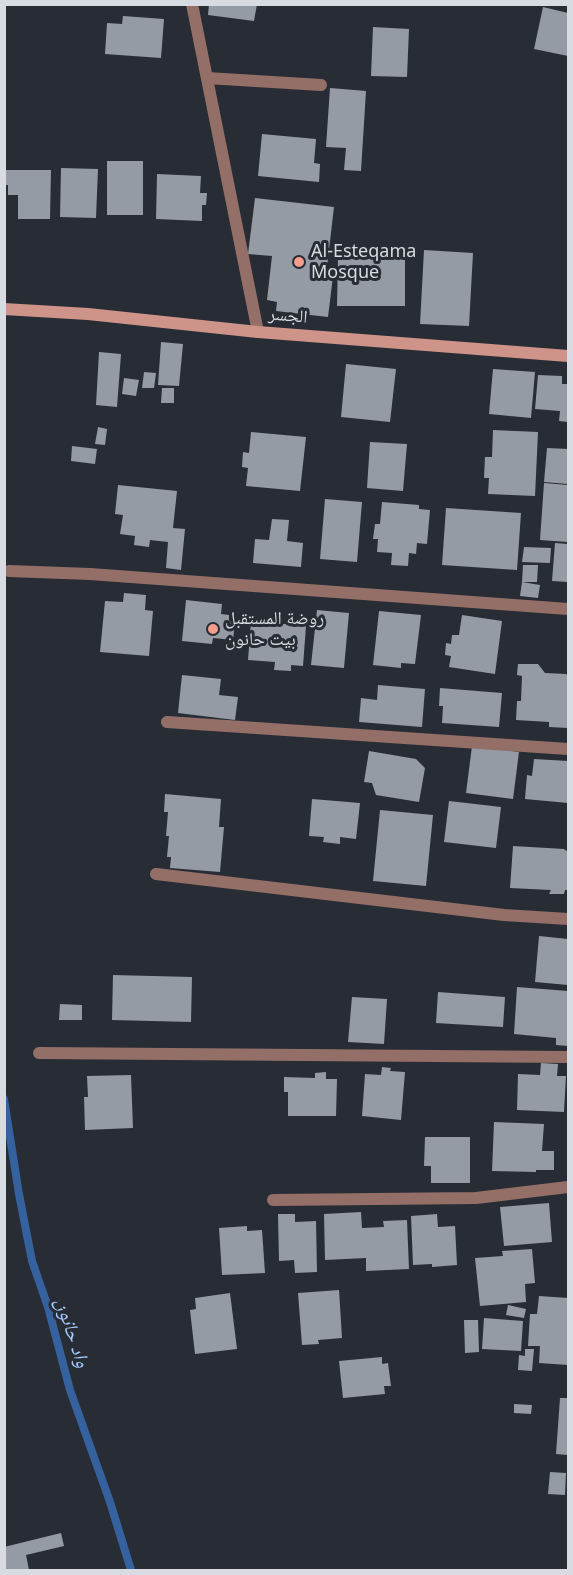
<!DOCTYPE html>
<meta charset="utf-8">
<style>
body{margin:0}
#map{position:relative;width:573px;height:1575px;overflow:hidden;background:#282d35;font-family:"Noto Sans",sans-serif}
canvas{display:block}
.frame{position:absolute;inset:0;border:6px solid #d8dbe1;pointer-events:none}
</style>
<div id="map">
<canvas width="573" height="1575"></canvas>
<div class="frame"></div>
</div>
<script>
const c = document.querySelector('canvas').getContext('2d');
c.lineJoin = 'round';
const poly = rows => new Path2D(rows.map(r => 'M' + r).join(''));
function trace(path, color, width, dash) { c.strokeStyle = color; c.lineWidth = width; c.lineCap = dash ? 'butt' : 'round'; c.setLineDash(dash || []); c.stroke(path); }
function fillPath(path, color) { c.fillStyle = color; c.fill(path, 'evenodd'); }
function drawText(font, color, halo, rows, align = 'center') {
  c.font = font + ' "Noto Sans","Noto Naskh Arabic",sans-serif'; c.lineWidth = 6; c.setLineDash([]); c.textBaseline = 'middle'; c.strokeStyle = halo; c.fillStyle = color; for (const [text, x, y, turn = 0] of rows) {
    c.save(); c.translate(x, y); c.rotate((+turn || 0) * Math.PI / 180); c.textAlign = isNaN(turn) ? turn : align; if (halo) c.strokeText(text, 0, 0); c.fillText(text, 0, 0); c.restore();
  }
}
trace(poly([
 [4,1099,19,1194,32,1261,48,1307,70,1390,110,1502,131,1570]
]), '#35619e', 8);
fillPath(poly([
 [209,4,257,4,254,21,208,15],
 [543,7,568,13,568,56,534,49],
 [123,16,164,19,161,58,105,54,107,23,122,24],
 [373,27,409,29,407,77,371,76],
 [330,88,366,91,361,171,344,170,346,148,326,147],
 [262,134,316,139,314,163,320,164,319,182,258,176],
 [107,161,143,161,143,215,107,215],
 [61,168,98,169,96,218,60,217],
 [4,170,51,170,50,219,18,219,18,195,8,195,8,185,4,185],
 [157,174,201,176,200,193,207,193,206,205,202,205,202,221,156,219],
 [255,198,334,207,327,267,334,268,328,317,276,311,277,302,267,300,272,256,248,254],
 [424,250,473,253,469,326,420,324],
 [338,259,405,259,405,306,337,306],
 [161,342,183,344,179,386,158,385],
 [99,352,121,354,117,407,96,405],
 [346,364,396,369,390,422,341,417],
 [493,369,535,372,531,418,489,414],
 [144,372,156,373,154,388,142,388],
 [538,375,562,376,562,384,568,384,568,422,559,421,560,411,535,409],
 [124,378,139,380,136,396,122,394],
 [162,388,174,388,174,403,161,403],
 [98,427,107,429,105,445,95,444],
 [493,430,538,432,535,496,488,494,489,478,484,478,485,457,492,457],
 [251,432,306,437,300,491,246,486,248,468,242,467,243,452,249,453],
 [370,442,407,444,403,491,367,488],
 [72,446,97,449,95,464,71,461],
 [547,448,568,449,568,484,544,482],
 [544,483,568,485,568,542,540,540],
 [118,485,177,491,173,528,185,529,181,570,166,568,168,542,150,540,149,547,134,545,135,536,120,534,123,515,115,514],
 [325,499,362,502,357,562,320,559],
 [382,502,419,505,419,509,430,510,427,544,417,543,416,554,409,553,408,566,391,565,392,553,377,552,378,539,373,539,375,524,380,524],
 [446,508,521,513,517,570,442,565],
 [272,519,289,520,287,541,303,543,301,567,253,563,255,539,269,540],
 [555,543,568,544,568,582,552,581],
 [524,547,551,548,550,563,522,562],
 [523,565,538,565,537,582,522,582],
 [522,582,540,585,538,598,520,596],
 [124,593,146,595,145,610,153,611,149,656,100,652,105,601,123,602],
 [186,600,222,604,221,614,229,615,229,621,235,622,233,640,213,638,212,644,182,641],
 [317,610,349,613,344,668,311,665],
 [379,611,421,615,415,664,401,663,401,668,373,665],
 [462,615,502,621,495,674,449,667,451,656,445,655,446,643,451,644,452,635,459,635],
 [251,621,306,626,303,666,291,665,291,671,274,670,275,662,248,660],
 [518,664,538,664,545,673,566,674,568,676,568,728,549,727,549,722,516,720,517,701,521,701,522,676,517,675],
 [182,675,221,679,219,695,238,697,235,720,178,713],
 [378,685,425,689,422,727,359,722,361,698,377,700],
 [440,688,502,693,499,727,442,723,443,706,439,706],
 [472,746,519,752,513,799,466,793],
 [369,751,416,759,425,768,419,802,376,795,372,783,364,782],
 [534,759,568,761,568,803,525,799,527,775,532,776],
 [165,794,221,799,219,827,224,827,220,872,170,868,171,857,167,857,169,836,166,836,168,812,164,812],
 [312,799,360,803,356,839,340,837,340,844,323,842,324,837,309,836],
 [449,801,501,807,496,848,444,842],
 [380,810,433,815,426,886,373,881],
 [513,846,564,849,568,852,568,890,565,890,564,894,549,894,551,890,510,888],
 [539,936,568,939,568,985,535,982],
 [113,975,192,977,191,1022,112,1020],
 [517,987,568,991,568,1046,556,1045,556,1038,514,1034],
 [438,992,505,997,503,1027,436,1023],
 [352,997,387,999,384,1044,348,1042],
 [60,1004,82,1005,82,1020,59,1020],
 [541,1063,558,1064,557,1076,566,1076,564,1112,517,1110,518,1074,540,1075],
 [382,1067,391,1068,390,1071,405,1072,401,1120,362,1116,365,1074,381,1075],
 [326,1072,326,1079,337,1079,336,1116,288,1116,288,1092,284,1092,284,1077,315,1078,315,1073],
 [131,1075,133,1128,85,1130,84,1097,88,1097,87,1076],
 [494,1122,544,1124,542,1151,554,1151,554,1170,536,1170,536,1172,492,1171],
 [425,1137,470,1137,470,1183,431,1183,431,1166,424,1166],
 [549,1203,552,1242,504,1246,500,1207],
 [361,1212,362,1228,384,1227,383,1221,407,1220,409,1269,366,1271,366,1258,325,1260,324,1214],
 [278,1214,295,1214,295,1222,316,1221,317,1272,295,1273,294,1260,279,1261],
 [437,1214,438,1227,455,1226,457,1265,432,1267,432,1264,413,1265,411,1216],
 [247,1226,247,1231,262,1230,265,1273,222,1275,219,1228],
 [532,1249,535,1283,525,1284,526,1302,480,1306,475,1258,503,1256,502,1251],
 [339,1290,342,1338,318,1340,319,1344,302,1345,298,1293],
 [230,1293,237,1349,195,1354,190,1310,196,1309,195,1298],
 [539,1296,568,1298,568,1365,539,1363,540,1346,528,1346,530,1314,537,1314],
 [508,1305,526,1309,524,1318,506,1315],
 [484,1318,523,1321,521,1351,482,1349],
 [464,1320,478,1320,479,1352,465,1353],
 [525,1349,534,1349,532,1371,518,1370,519,1355,525,1356],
 [382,1357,382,1364,388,1363,391,1386,384,1386,385,1394,343,1398,339,1361],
 [560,1398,568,1398,568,1455,556,1454],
 [514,1404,532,1405,531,1414,514,1413],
 [550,1472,566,1473,565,1495,548,1494],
 [61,1533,64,1546,26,1555,29,1570,6,1570,4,1547]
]), '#949ba5');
trace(poly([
 [207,78,321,85],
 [273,1200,476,1198,568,1187]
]), '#946f68', 12);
trace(poly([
 [192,4,258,332],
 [9,571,90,574,568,609],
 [167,722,568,749],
 [156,874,504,915,568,919],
 [39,1053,568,1057]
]), '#946f68', 12);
trace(poly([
 [4,309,88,314,258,332,568,356]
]), '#cf9489', 12);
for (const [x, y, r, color] of [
 [299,262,6,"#f49d8d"],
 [213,629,6,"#f49d8d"]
]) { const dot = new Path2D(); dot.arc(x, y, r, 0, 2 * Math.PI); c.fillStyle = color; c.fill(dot); trace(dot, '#282d35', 2); }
drawText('18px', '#d8dbe1', '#282d35', [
 ["Al-Esteqama",311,252],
 ["Mosque",311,273],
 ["روضة المستقبل",225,619],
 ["بيت حانون",225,640]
], 'left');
drawText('18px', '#d8dbe1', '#282d35', [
 ["الجسر",288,316,5]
]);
drawText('italic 20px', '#a3c9fc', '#282d35', [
 ["واد حانون",72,1333,72]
]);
</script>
